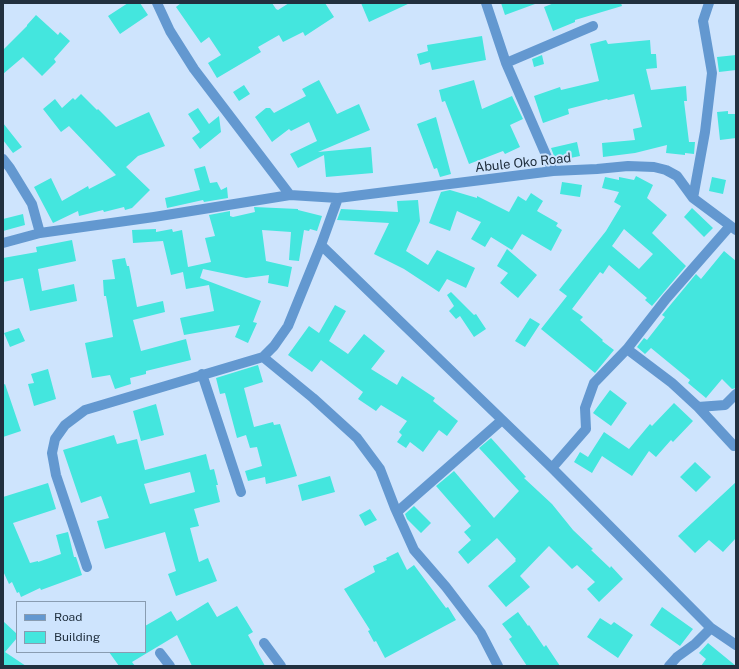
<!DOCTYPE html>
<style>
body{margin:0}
#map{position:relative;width:739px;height:669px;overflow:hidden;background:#cee4fd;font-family:"Public Sans",sans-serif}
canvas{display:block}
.frame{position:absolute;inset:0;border:4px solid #21303f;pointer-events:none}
.legend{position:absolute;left:16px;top:601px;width:130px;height:52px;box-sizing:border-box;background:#cee4fd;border:1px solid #899cb1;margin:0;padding:5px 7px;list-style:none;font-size:12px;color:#21303f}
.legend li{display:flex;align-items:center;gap:8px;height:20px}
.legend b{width:20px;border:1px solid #899cb1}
</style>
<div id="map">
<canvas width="739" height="669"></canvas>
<div class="frame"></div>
<ul class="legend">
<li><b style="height:5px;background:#6398d0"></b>Road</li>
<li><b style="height:11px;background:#44e6de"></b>Building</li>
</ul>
</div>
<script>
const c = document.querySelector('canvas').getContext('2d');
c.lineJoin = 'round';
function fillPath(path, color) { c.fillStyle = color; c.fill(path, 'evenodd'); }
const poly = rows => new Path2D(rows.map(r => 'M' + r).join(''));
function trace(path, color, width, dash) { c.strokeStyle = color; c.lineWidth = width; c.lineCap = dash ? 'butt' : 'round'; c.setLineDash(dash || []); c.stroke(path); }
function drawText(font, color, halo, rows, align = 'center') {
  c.font = font + ' "Public Sans",sans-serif'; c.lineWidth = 4; c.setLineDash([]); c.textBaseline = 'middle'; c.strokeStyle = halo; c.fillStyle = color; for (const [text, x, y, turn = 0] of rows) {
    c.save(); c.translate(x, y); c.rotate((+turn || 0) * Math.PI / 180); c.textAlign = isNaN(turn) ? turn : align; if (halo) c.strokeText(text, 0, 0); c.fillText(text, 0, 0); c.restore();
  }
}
fillPath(poly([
 [128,3,140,3,148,15,120,34,108,16],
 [181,3,272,3,276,9,278,10,289,3,325,3,334,17,305,36,303,32,283,42,279,35,258,47,261,52,217,78,208,63,221,55,209,37,201,43,176,7],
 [361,3,410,3,369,22],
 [501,3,534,3,535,4,505,15],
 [554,3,621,3,622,6,575,20,575,22,553,31,544,7],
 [36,15,58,35,60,32,70,41,54,59,56,62,42,76,23,57,3,74,3,50,27,26,27,25],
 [482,36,486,60,432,70,430,62,420,65,417,54,428,51,427,45],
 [606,40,608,44,650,40,651,54,656,54,657,68,646,69,651,90,686,86,687,101,684,101,689,142,695,142,694,154,685,153,685,155,666,153,667,145,635,153,603,157,602,143,635,140,633,129,642,127,634,94,608,100,607,99,568,109,569,114,543,123,534,96,560,87,561,90,599,81,590,44],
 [542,55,544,64,534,67,532,59],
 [736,55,736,70,719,72,717,57],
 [319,80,337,114,359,104,370,130,318,152,371,147,373,173,326,177,324,155,298,168,290,154,317,141,309,122,291,131,289,129,272,142,255,117,266,108,270,108,274,113,306,96,302,89],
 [474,80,482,109,512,96,523,119,510,125,520,147,505,154,503,151,469,164,445,101,442,102,439,90],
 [244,85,250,94,239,101,233,92],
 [81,94,97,110,98,109,116,127,149,112,165,146,138,156,126,167,150,190,132,208,125,210,124,207,104,212,103,210,79,216,78,211,53,223,34,187,51,178,62,201,88,186,89,189,116,175,69,126,61,132,43,109,55,99,62,108,73,98,75,100],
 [198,108,209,124,219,116,221,132,200,149,192,138,200,132,188,114],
 [728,111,728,114,736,114,736,138,720,140,717,112],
 [436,117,451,174,440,177,437,168,434,169,417,124],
 [3,123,22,147,13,153,3,140],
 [577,142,580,156,556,161,551,148],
 [205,166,210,183,217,182,221,190,227,187,228,198,204,202,203,200,167,208,165,198,200,190,194,169],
 [636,176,653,185,647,198,667,215,652,233,686,266,652,306,645,300,647,298,609,265,603,274,600,272,572,309,583,317,580,320,603,340,602,341,614,350,595,373,541,329,567,296,559,290,606,231,621,206,614,202,619,192,602,188,605,177,619,180,619,177,634,180],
 [624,229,653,254,639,269,612,246],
 [712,177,726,180,723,194,709,191],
 [562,182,582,185,580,197,560,194],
 [450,190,477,198,477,196,509,212,518,196,526,201,531,193,543,201,537,211,558,223,556,226,562,230,551,251,522,234,512,250,491,237,485,247,471,239,481,222,457,211,450,231,429,223,441,192],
 [418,200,420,221,406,251,428,265,437,250,475,268,466,288,447,279,439,292,404,269,374,254,389,223,337,220,341,209,398,212,397,201],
 [254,207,298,209,298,210,322,216,317,231,310,229,309,231,304,230,299,261,289,260,291,232,262,230,266,261,292,267,288,287,268,283,269,275,246,278,203,269,200,278,261,301,253,322,257,323,248,343,235,337,240,325,184,335,180,318,214,311,209,285,186,289,183,272,171,275,163,241,133,243,132,230,156,229,156,232,172,229,173,232,182,230,188,267,211,262,205,238,215,236,209,215,230,211,230,216,233,217,255,212],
 [692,208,713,228,704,237,684,217],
 [23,214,25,225,3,231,3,219],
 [72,240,76,261,38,269,42,291,74,284,77,301,30,311,23,278,3,282,3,258,37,252,36,247],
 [507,249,537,275,518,298,500,283,508,273,497,266],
 [724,251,736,261,736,388,732,389,722,379,706,398,688,383,690,380,651,348,645,354,637,347,644,338,647,340,665,317,662,315,696,274,701,279],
 [125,258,127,266,129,266,137,307,163,301,165,312,133,320,141,351,186,339,191,360,146,371,146,374,130,378,131,384,115,389,110,375,92,378,85,343,113,337,106,296,104,296,103,280,115,279,112,260],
 [451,292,474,315,476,314,486,329,474,337,460,316,456,319,449,311,454,306,447,295],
 [335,305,346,311,329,341,348,354,364,334,385,351,371,369,397,385,402,376,435,398,433,401,458,421,447,436,439,430,423,452,410,442,406,448,397,442,402,435,399,432,407,421,381,405,376,411,358,399,363,392,321,360,312,372,288,355,309,326,319,333],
 [530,318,540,324,525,347,515,341],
 [19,328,25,341,10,347,4,333],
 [258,365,263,382,244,388,254,427,273,422,274,425,280,424,297,476,266,484,265,477,248,481,245,471,262,466,257,447,250,448,246,435,237,438,225,393,220,394,216,378],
 [48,369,56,399,34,406,28,384,34,383,31,374],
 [5,384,21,431,3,437,3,385],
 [610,390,627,403,611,426,593,413],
 [674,403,693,421,673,442,671,440,656,457,649,451,632,476,602,456,592,473,574,462,580,452,588,457,604,432,629,449,650,424,652,426],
 [156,404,164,435,141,441,133,411],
 [114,435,117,444,137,439,145,470,206,454,210,470,214,469,218,485,216,485,220,502,194,509,199,526,190,528,199,562,208,558,217,581,176,596,168,574,176,571,165,532,105,549,97,521,109,518,101,496,81,503,63,450],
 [190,472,195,492,150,504,144,484],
 [491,438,526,477,524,478,552,504,573,530,593,549,591,550,610,568,611,566,623,579,599,602,587,589,595,582,577,565,572,569,549,546,520,576,530,587,506,607,488,586,516,561,515,560,516,559,507,549,497,538,468,564,458,552,471,540,464,532,471,526,436,486,454,471,494,518,519,491,479,448],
 [695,462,711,477,696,492,680,477],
 [330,476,335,492,302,501,298,485],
 [736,482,736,538,723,552,709,540,695,553,678,536],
 [48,483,56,509,13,523,30,563,38,561,38,562,61,554,56,535,68,532,74,557,76,557,82,575,41,590,40,588,21,597,19,592,17,593,12,582,9,584,3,571,3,497],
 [414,506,431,523,421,533,407,519,405,514],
 [370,509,377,520,365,526,359,515],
 [398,552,407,570,414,565,446,608,448,607,456,620,385,658,376,641,374,642,368,631,370,630,344,589,375,572,373,566,387,560,386,558],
 [208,602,217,617,237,606,253,632,248,635,265,666,192,666,177,635,132,662,135,666,119,666,109,652,145,652,145,626,171,611,177,621],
 [662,607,693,629,680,646,650,625],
 [518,612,528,626,529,625,544,647,546,645,560,666,527,666,509,639,512,637,502,624],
 [600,618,611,625,614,622,633,635,618,658,587,637],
 [3,621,17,634,17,638,5,652,26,666,3,666],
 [708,643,736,666,701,666,706,659,699,653]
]), '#44e6de');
trace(poly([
 [157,3,170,31,194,69,290,195],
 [486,3,506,63,553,171],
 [506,63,593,26],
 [3,159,10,168,32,204,40,233],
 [693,198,705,132,712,73,703,21,709,3],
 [3,243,40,233,154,217,290,195,338,198,553,171,597,169,628,166,654,167,666,170,677,176,693,198,736,230],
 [321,245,552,468,711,628],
 [627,349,672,383,698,407,725,405,736,394],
 [263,357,313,398,357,438,380,469,395,508,414,550,446,587,481,633,498,666],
 [202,374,241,492],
 [698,407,734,446],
 [552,468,586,429,585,408,594,383,627,349,666,299,730,226],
 [397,512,502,420],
 [87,567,56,475,52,453,55,439,65,425,85,410,263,357,274,346,288,326,321,245,338,198],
 [264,643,281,666],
 [160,653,170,666],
 [669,666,677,657,695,644,711,628,736,645]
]), '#6398d0', 10);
drawText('13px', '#21303f', '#cee4fd', [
 ["Abule Oko Road",523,163,-6]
]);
</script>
